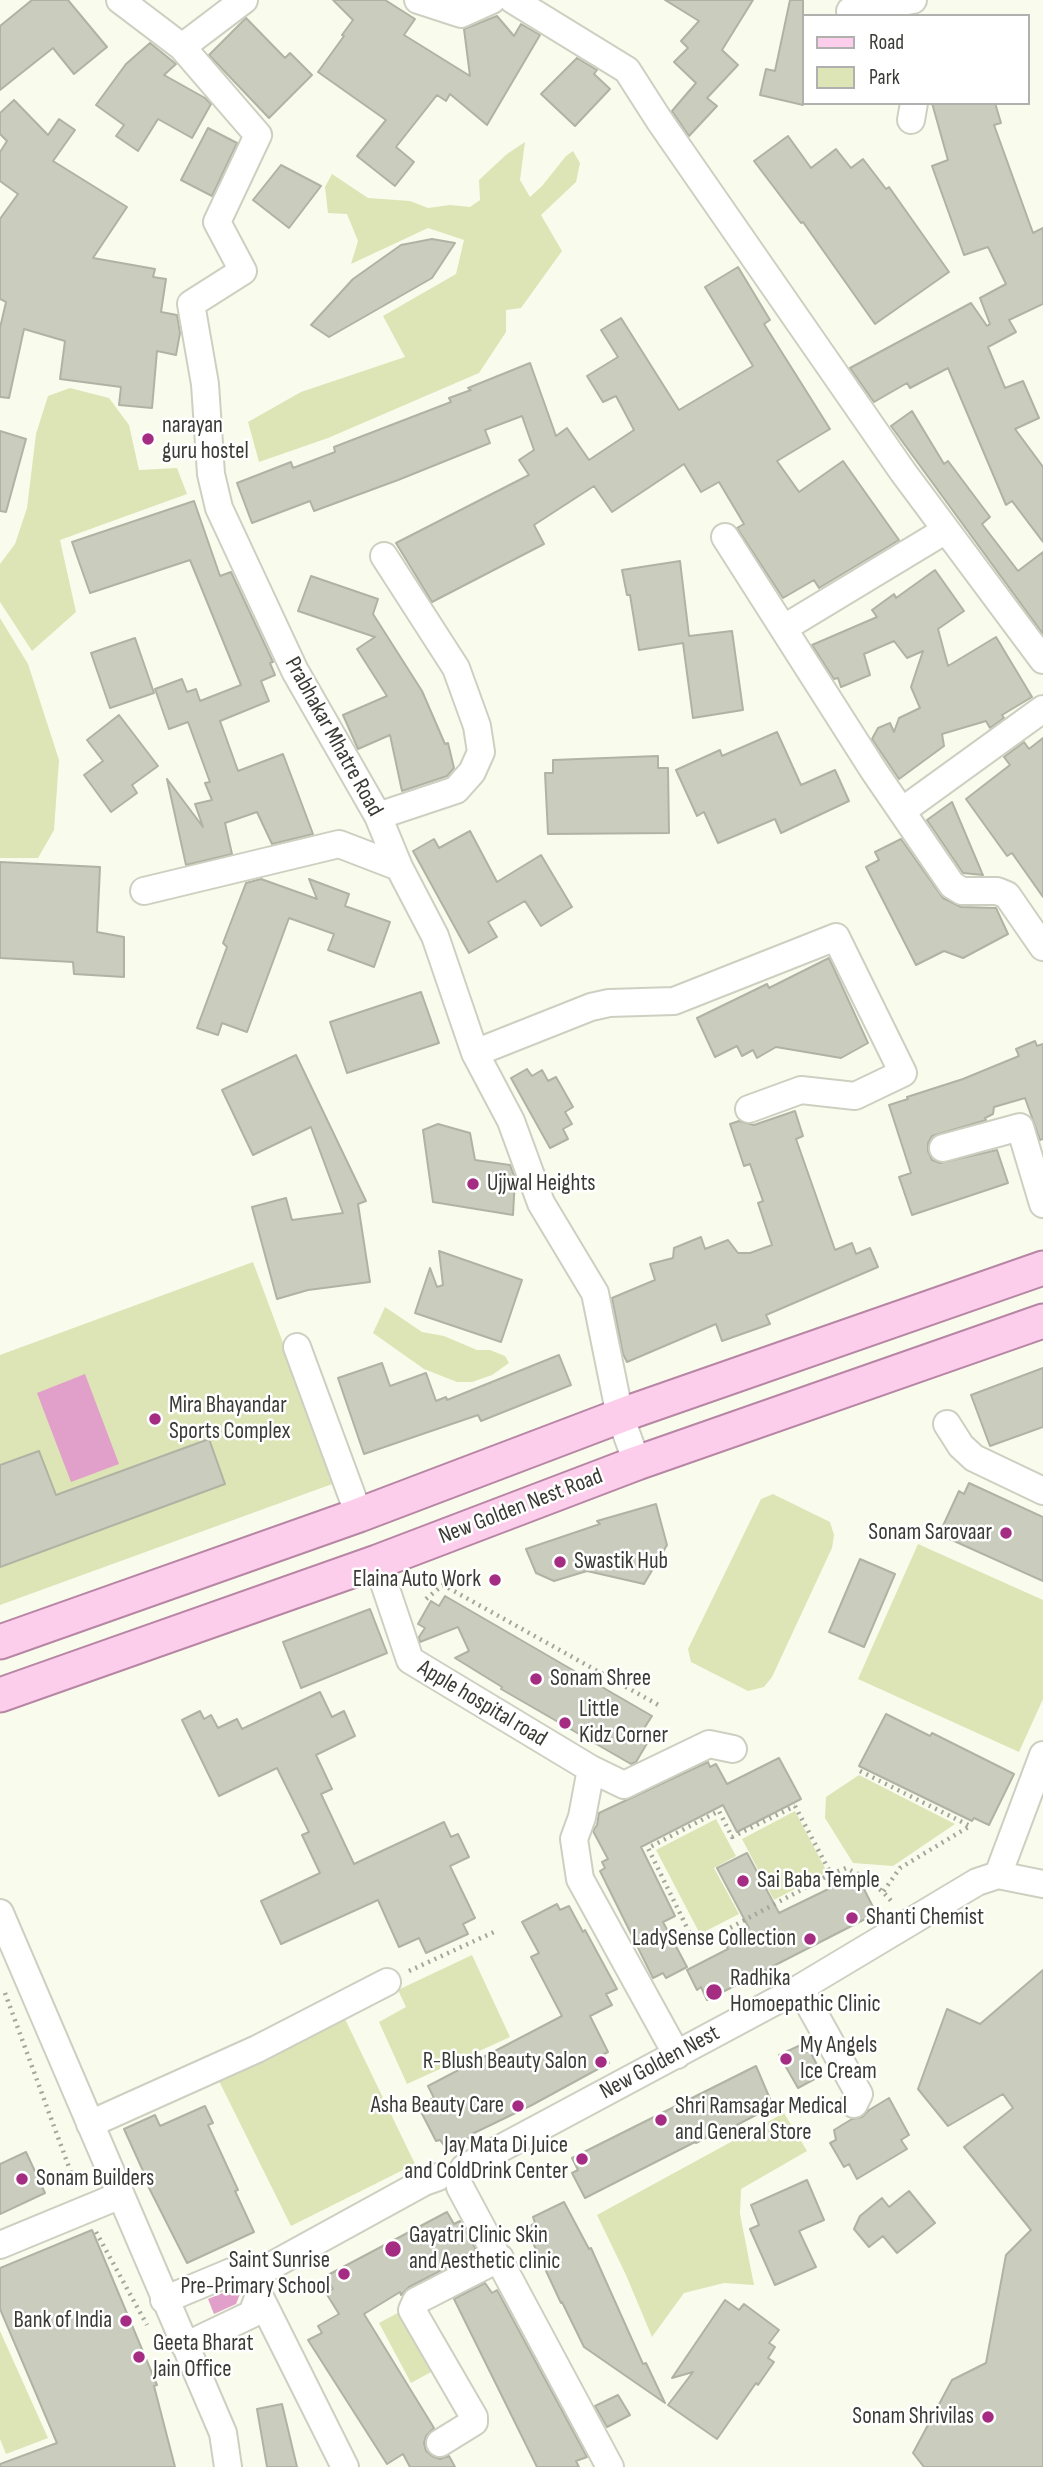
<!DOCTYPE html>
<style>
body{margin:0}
#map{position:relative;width:1043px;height:2467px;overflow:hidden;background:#f9fced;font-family:"Sofia Sans Condensed",sans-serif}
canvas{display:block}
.legend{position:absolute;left:802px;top:14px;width:228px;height:91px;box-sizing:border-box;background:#fff;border:2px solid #b0b1ae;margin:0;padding:9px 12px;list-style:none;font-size:21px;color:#3a3b35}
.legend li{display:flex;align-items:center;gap:14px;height:35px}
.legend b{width:35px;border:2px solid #b0b1ae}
</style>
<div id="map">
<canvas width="1043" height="2467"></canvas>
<ul class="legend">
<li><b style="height:9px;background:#fdceec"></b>Road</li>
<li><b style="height:19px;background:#dde4b6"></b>Park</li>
</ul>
</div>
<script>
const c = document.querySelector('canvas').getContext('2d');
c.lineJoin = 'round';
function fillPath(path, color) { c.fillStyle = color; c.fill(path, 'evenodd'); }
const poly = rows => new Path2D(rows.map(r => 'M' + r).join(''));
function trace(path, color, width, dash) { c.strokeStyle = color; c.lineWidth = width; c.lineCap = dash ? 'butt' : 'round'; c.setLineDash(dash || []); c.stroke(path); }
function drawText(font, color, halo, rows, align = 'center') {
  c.font = font + ' "Sofia Sans Condensed",sans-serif'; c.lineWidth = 5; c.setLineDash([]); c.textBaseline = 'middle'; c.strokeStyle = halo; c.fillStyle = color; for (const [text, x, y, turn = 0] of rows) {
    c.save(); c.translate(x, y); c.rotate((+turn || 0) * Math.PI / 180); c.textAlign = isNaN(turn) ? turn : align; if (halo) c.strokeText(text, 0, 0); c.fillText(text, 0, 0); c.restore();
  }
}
fillPath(poly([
 [525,142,520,180,530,197,542,186,566,156,573,151,580,163,576,182,541,215,562,251,521,308,506,310,506,332,479,373,328,438,259,462,248,422,301,392,405,357,383,316,456,274,464,240,428,228,351,264,358,241,347,214,328,213,325,187,332,174,368,198,410,201,428,208,450,205,470,207,480,200,479,180,507,154],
 [70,388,109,398,129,425,139,470,177,468,187,494,60,540,76,612,32,651,0,602,0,564,15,544,27,508,36,434,48,396],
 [0,618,28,664,59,760,54,830,38,858,0,858],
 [253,1262,335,1483,0,1605,0,1355],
 [385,1307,422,1332,444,1336,477,1350,490,1350,505,1356,509,1363,492,1375,472,1382,457,1382,424,1369,373,1333],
 [773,1494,830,1522,834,1535,832,1548,772,1677,764,1687,748,1691,691,1662,688,1649,761,1499],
 [918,1544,1043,1600,1043,1699,1019,1752,858,1679],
 [859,1775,955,1824,893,1866,853,1863,825,1818,826,1797],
 [795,1811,827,1872,774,1900,742,1839],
 [716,1819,736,1856,714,1868,739,1914,700,1934,656,1850],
 [472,1955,510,2037,407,2084,379,2022,406,2007,398,1990],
 [345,2019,415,2164,291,2226,218,2079],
 [784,2113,807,2151,741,2189,740,2214,754,2285,724,2283,684,2293,652,2337,626,2275,597,2215],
 [422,2300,453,2360,411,2383,379,2323],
 [0,2331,48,2438,6,2454,0,2439]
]), '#dde4b6');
fillPath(poly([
 [85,1374,119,1464,71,1482,37,1393],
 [230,2290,240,2294,236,2304,214,2314,208,2299]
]), '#e1a0c9');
const building = poly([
 [32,0,68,0,107,47,74,74,53,48,0,90,0,26,32,0],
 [333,0,385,0,415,19,404,35,470,76,464,29,497,16,514,36,521,24,540,35,487,125,450,94,446,101,437,95,396,147,414,162,395,186,357,156,386,120,318,72,344,36,342,35,353,20,333,0],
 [665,0,753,0,722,50,738,65,707,98,717,106,689,136,672,111,696,83,674,62,688,48,681,41,699,21,665,0],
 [790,0,803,0,803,105,760,95,766,69,775,71,790,0],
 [246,18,285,58,290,53,312,75,269,118,209,55,246,18],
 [150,43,176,64,164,75,205,98,211,104,192,138,158,119,138,151,116,136,124,125,96,105,126,64,150,43],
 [577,58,597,70,594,74,610,89,575,126,541,94,577,58],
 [14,100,48,135,59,119,75,130,53,161,127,207,93,258,155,269,153,277,166,279,161,312,177,315,180,333,176,355,157,351,152,408,119,405,121,387,60,379,65,341,24,329,9,398,0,397,0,328,6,302,0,299,0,219,18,194,0,181,0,152,7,141,0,134,0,113,14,100],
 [932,103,995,103,1001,123,994,125,1033,233,1043,228,1043,304,1009,320,1016,332,988,347,1005,388,1023,381,1039,418,1015,429,1043,467,1043,542,1012,501,1006,505,948,368,910,388,907,383,874,402,850,368,971,303,987,326,990,324,980,298,1006,284,988,247,964,255,932,166,948,160,932,103],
 [208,128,237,143,212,196,181,180,208,128],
 [788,136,811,168,836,149,851,168,863,159,886,189,889,187,949,272,875,324,803,222,801,223,754,161,788,136],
 [281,165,321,186,289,228,253,200,281,165],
 [432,239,455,243,432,278,329,337,311,325,353,279,401,245,432,239],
 [738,267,770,320,764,324,830,429,777,461,799,492,843,461,899,540,819,588,814,580,783,598,737,528,744,524,719,482,701,492,684,464,612,512,594,486,534,525,544,544,432,602,396,543,529,475,519,460,534,450,522,416,485,430,490,443,398,480,314,511,310,501,252,523,237,483,291,462,293,468,335,452,334,447,451,402,449,398,471,390,468,388,530,363,556,436,567,428,589,460,634,430,616,396,603,402,587,376,618,357,601,330,621,318,679,410,753,366,705,287,738,267],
 [912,411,944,464,948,461,990,517,982,524,1018,571,1043,552,1043,634,891,426,912,411],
 [0,431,26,439,6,512,0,511,0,431],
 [194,501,220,576,231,572,273,662,270,663,275,675,261,681,269,701,220,721,238,771,283,754,313,834,272,844,257,812,225,823,232,854,186,865,167,779,203,827,195,804,212,800,205,783,210,782,188,722,169,729,155,689,182,679,187,692,196,689,200,701,241,685,190,560,90,593,72,542,194,501],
 [680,561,689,636,732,631,743,710,693,718,683,643,639,650,630,595,627,595,622,570,680,561],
 [935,570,964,611,938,629,948,666,996,637,1032,697,1002,715,1004,718,990,728,986,721,942,734,944,746,899,779,872,739,878,728,890,723,894,732,899,718,920,708,911,687,923,651,907,658,894,641,864,654,870,675,841,687,838,678,834,679,812,645,877,617,872,610,894,594,896,598,935,570],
 [311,576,378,599,373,614,422,691,445,744,448,743,454,768,447,776,402,791,390,735,358,749,343,715,387,696,357,649,375,637,298,611,311,576],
 [135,638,154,693,110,708,91,653,135,638],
 [119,715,158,766,132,785,137,793,111,812,84,775,103,761,87,740,119,715],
 [777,732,801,785,835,770,849,801,781,833,775,819,718,843,704,812,697,816,676,770,720,750,722,756,777,732],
 [1043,738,1043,897,1012,853,1007,856,966,799,1010,765,1004,757,1024,742,1029,749,1043,738],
 [658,756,658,768,668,768,669,833,548,834,545,773,553,773,553,760,658,756],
 [952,802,982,873,983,875,963,873,927,820,952,802],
 [470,831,497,882,541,855,572,907,541,926,525,901,488,922,497,937,469,953,413,851,434,839,439,848,470,831],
 [901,839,943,898,961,907,996,908,1008,934,963,958,944,951,916,965,866,867,879,860,875,852,901,839],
 [0,862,100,867,97,932,124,937,124,977,74,974,73,962,0,958,0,862],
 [261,879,317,899,309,879,349,894,345,906,390,922,374,967,328,950,334,934,289,918,247,1032,222,1023,218,1035,197,1028,227,947,223,943,246,883,261,879],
 [829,958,868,1043,841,1058,776,1047,757,1058,753,1050,742,1056,737,1046,715,1057,697,1018,767,984,769,988,829,958],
 [421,992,439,1043,347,1073,330,1022,421,992],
 [1035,1041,1037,1046,1043,1044,1043,1139,1040,1140,1025,1098,994,1107,993,1114,985,1118,986,1120,932,1136,928,1143,928,1151,932,1160,940,1163,997,1150,1008,1183,912,1215,899,1177,911,1173,889,1105,908,1099,907,1097,963,1079,1019,1056,1016,1049,1035,1041],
 [296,1055,366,1201,358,1204,370,1282,308,1290,277,1299,252,1207,286,1198,292,1220,343,1213,311,1127,253,1155,222,1090,296,1055],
 [527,1069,532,1076,542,1070,548,1081,556,1077,573,1107,565,1112,572,1124,563,1129,568,1139,550,1148,511,1078,527,1069],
 [795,1111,803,1136,796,1139,835,1250,852,1243,856,1254,870,1248,878,1267,766,1315,770,1324,722,1341,716,1324,627,1362,623,1354,612,1298,655,1280,650,1264,673,1258,674,1248,701,1237,705,1249,728,1240,738,1253,750,1253,772,1245,758,1203,763,1201,750,1164,744,1166,730,1124,739,1121,754,1125,795,1111],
 [438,1124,470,1133,475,1160,510,1165,515,1178,513,1215,433,1202,423,1130,438,1124],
 [439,1251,522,1280,501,1342,415,1313,430,1268,437,1287,443,1285,439,1251],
 [559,1355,571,1385,481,1421,478,1415,364,1454,338,1378,382,1363,390,1386,426,1373,436,1401,446,1397,447,1400,559,1355],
 [1043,1368,1043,1427,990,1446,971,1395,1043,1368],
 [209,1439,225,1484,0,1567,0,1465,39,1451,56,1495,209,1439],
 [969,1483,1043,1517,1043,1581,943,1536,946,1530,942,1528,959,1491,964,1494,969,1483],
 [656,1504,667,1545,644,1584,587,1571,554,1581,536,1573,526,1549,600,1524,597,1521,656,1504],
 [860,1559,895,1574,864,1647,829,1632,860,1559],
 [445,1596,652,1716,643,1730,652,1735,636,1762,631,1764,501,1689,502,1687,455,1658,469,1651,458,1627,420,1642,419,1637,425,1628,418,1624,431,1601,439,1606,445,1596],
 [370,1609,387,1653,301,1688,283,1642,370,1609],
 [320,1692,332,1717,344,1711,355,1736,316,1755,332,1789,321,1794,354,1864,444,1822,451,1837,458,1834,469,1857,450,1866,475,1918,463,1924,468,1934,426,1953,419,1938,399,1947,378,1900,281,1944,261,1901,320,1873,302,1835,309,1832,277,1768,219,1796,182,1720,200,1711,204,1719,211,1715,218,1728,237,1719,242,1729,320,1692],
 [886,1714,930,1736,932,1733,1014,1774,989,1825,974,1818,972,1821,859,1766,886,1714],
 [779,1758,801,1799,737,1832,723,1805,641,1847,675,1916,663,1922,687,1967,666,1978,663,1973,653,1978,600,1871,605,1868,602,1862,608,1859,593,1831,597,1825,599,1813,708,1762,710,1767,716,1764,727,1784,779,1758],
 [747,1853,779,1913,849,1879,854,1887,861,1883,873,1907,868,1909,871,1916,707,2000,701,1987,697,1990,687,1970,728,1949,724,1941,749,1928,717,1868,747,1853],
 [557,1904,560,1910,569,1906,583,1932,585,1930,617,1989,606,1994,612,2005,590,2016,608,2052,604,2054,609,2063,532,2105,472,2134,473,2136,446,2148,440,2140,436,2141,418,2106,434,2098,428,2086,562,2016,531,1957,539,1953,522,1922,557,1904],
 [1043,1970,1043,2467,924,2467,913,2453,952,2380,986,2363,1006,2255,1031,2230,964,2147,1013,2108,1003,2094,948,2126,918,2089,947,2009,980,2024,1043,1970],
 [803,2044,807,2052,810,2051,822,2075,798,2088,779,2055,803,2044],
 [756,2066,773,2106,712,2138,711,2135,696,2143,695,2142,585,2198,572,2173,578,2170,572,2158,756,2066],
 [889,2098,909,2135,901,2140,907,2149,857,2179,849,2164,844,2167,830,2143,836,2140,834,2130,852,2119,862,2117,869,2110,889,2098],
 [205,2106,213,2123,208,2125,238,2190,235,2191,254,2232,187,2263,142,2174,144,2173,124,2129,155,2115,160,2126,205,2106],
 [26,2152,45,2193,0,2214,0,2164,26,2152],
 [807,2180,824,2220,799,2231,816,2267,775,2285,750,2229,759,2225,751,2205,807,2180],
 [909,2191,935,2223,897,2253,883,2236,869,2247,854,2229,860,2216,882,2198,889,2207,909,2191],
 [564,2202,589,2249,591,2248,643,2364,646,2363,665,2403,584,2347,562,2302,561,2303,526,2228,535,2223,533,2217,564,2202],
 [447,2212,454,2224,460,2221,476,2250,470,2253,471,2255,409,2287,401,2295,400,2292,364,2314,434,2428,426,2436,424,2443,426,2451,432,2456,440,2459,449,2456,455,2467,410,2467,403,2454,387,2464,308,2340,322,2333,318,2326,339,2314,326,2293,333,2289,326,2276,447,2212],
 [92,2230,157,2385,154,2386,175,2467,0,2467,0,2464,57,2443,0,2309,0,2268,92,2230],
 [485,2283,492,2293,497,2290,587,2457,576,2461,579,2467,537,2467,454,2299,485,2283],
 [725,2300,739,2310,744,2304,779,2330,769,2343,775,2347,768,2358,774,2362,758,2385,756,2383,717,2439,668,2405,693,2372,672,2378,725,2300],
 [618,2395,630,2415,607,2427,595,2406,618,2395],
 [282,2404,297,2467,267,2467,257,2409,282,2404]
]);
fillPath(building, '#cacdbe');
trace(building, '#b0b3a4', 2);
const minor = poly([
 [120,0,182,47,244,0],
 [418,0,461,14,492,0],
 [513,0,627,70,659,120,903,472,1043,660],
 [850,11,913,0],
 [182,47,258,135,217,222,243,271,191,304,205,384,211,474,219,508,295,671,378,816,399,867,435,936,475,1053,511,1121,541,1203,595,1293,620,1416,637,1463],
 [911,120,914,103],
 [725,537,874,771,952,885,962,891,997,891,1007,895,1043,947],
 [784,628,946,530],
 [902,811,1043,709],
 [378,816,456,790,472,772,481,752,477,726,456,668,384,556],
 [144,891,339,844,399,867],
 [475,1053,591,1007,609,1003,674,1001,836,937,903,1073,855,1096,801,1090,749,1109],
 [943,1148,1020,1127,1043,1204],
 [297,1347,359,1515],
 [947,1424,961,1446,974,1458,1043,1491],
 [377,1562,410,1660,591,1769,582,1817,574,1839,580,1879,677,2055],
 [591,1769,624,1785,709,1744,733,1749],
 [998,1875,1043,1755],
 [0,1913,223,2433,228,2467],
 [800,1988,859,2094,854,2104],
 [90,2124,257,2049,387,1982],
 [464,2168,800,1988,977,1882,998,1875,1043,1884],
 [460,2187,610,2467],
 [0,2245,121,2195],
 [259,2295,345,2467],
 [164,2300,231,2272,251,2277,424,2182,438,2177],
 [185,2346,252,2314,259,2295,255,2285],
 [440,2443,474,2422,474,2417,412,2310,416,2301,500,2258]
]);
const major = poly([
 [0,1642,359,1515,633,1411,1043,1268],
 [0,1695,377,1562,637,1463,1043,1321]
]);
trace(minor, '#cdd0c1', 30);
trace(major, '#b786a4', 37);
trace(poly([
 [426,1599,443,1585,662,1707],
 [860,1771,970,1826,900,1868,883,1892],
 [795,1806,831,1874,696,1946,648,1848,719,1811,732,1837,795,1806],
 [831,1874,846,1868,862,1876,883,1892,894,1904],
 [409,1971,494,1932],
 [5,1993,77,2189],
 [96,2232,147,2325]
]), '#a4a79c', 4.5, [2, 5]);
trace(minor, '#fff', 26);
trace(major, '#fdceec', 33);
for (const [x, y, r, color] of [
 [148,439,7,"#a42c82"],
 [473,1184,7,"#a42c82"],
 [155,1419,7,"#a42c82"],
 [1006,1533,7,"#a42c82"],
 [560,1562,7,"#a42c82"],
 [495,1580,7,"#a42c82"],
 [536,1679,7,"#a42c82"],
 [565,1723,7,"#a42c82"],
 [743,1881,7,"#a42c82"],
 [852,1918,7,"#a42c82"],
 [810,1939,7,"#a42c82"],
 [714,1992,9,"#a42c82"],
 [786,2059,7,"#a42c82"],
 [601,2062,7,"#a42c82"],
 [518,2106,7,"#a42c82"],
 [661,2120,7,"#a42c82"],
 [582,2159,7,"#a42c82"],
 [22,2179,7,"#a42c82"],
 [393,2249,9,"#a42c82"],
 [344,2274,7,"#a42c82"],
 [126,2321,7,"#a42c82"],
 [139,2357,7,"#a42c82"],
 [988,2417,7,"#a42c82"]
]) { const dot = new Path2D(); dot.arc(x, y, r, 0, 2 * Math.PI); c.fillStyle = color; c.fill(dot); trace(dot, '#fff', 2.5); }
drawText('23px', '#3a3b35', '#fff', [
 ["narayan",162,426],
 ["guru hostel",162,452],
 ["Ujjwal Heights",487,1184],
 ["Mira Bhayandar",169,1406],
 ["Sports Complex",169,1432],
 ["Sonam Sarovaar",992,1533,"right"],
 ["Swastik Hub",574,1562],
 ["Elaina Auto Work",481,1580,"right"],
 ["Sonam Shree",550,1679],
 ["Little",579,1710],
 ["Kidz Corner",579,1736],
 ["Sai Baba Temple",757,1881],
 ["Shanti Chemist",866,1918],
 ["LadySense Collection",796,1939,"right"],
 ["Radhika",730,1979],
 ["Homoepathic Clinic",730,2005],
 ["My Angels",800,2046],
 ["Ice Cream",800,2072],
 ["R-Blush Beauty Salon",587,2062,"right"],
 ["Asha Beauty Care",504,2106,"right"],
 ["Shri Ramsagar Medical",675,2107],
 ["and General Store",675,2133],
 ["Jay Mata Di Juice",568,2146,"right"],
 ["and ColdDrink Center",568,2172,"right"],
 ["Sonam Builders",36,2179],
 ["Gayatri Clinic Skin",409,2236],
 ["and Aesthetic clinic",409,2262],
 ["Saint Sunrise",330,2261,"right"],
 ["Pre-Primary School",330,2287,"right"],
 ["Bank of India",112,2321,"right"],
 ["Geeta Bharat",153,2344],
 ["Jain Office",153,2370],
 ["Sonam Shrivilas",974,2417,"right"]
], 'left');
drawText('23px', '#3a3b35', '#fff', [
 ["Prabhakar Mhatre Road",333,737,61],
 ["New Golden Nest Road",521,1507,-21],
 ["Apple hospital road",482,1704,31],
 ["New Golden Nest",660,2063,-28]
]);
</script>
